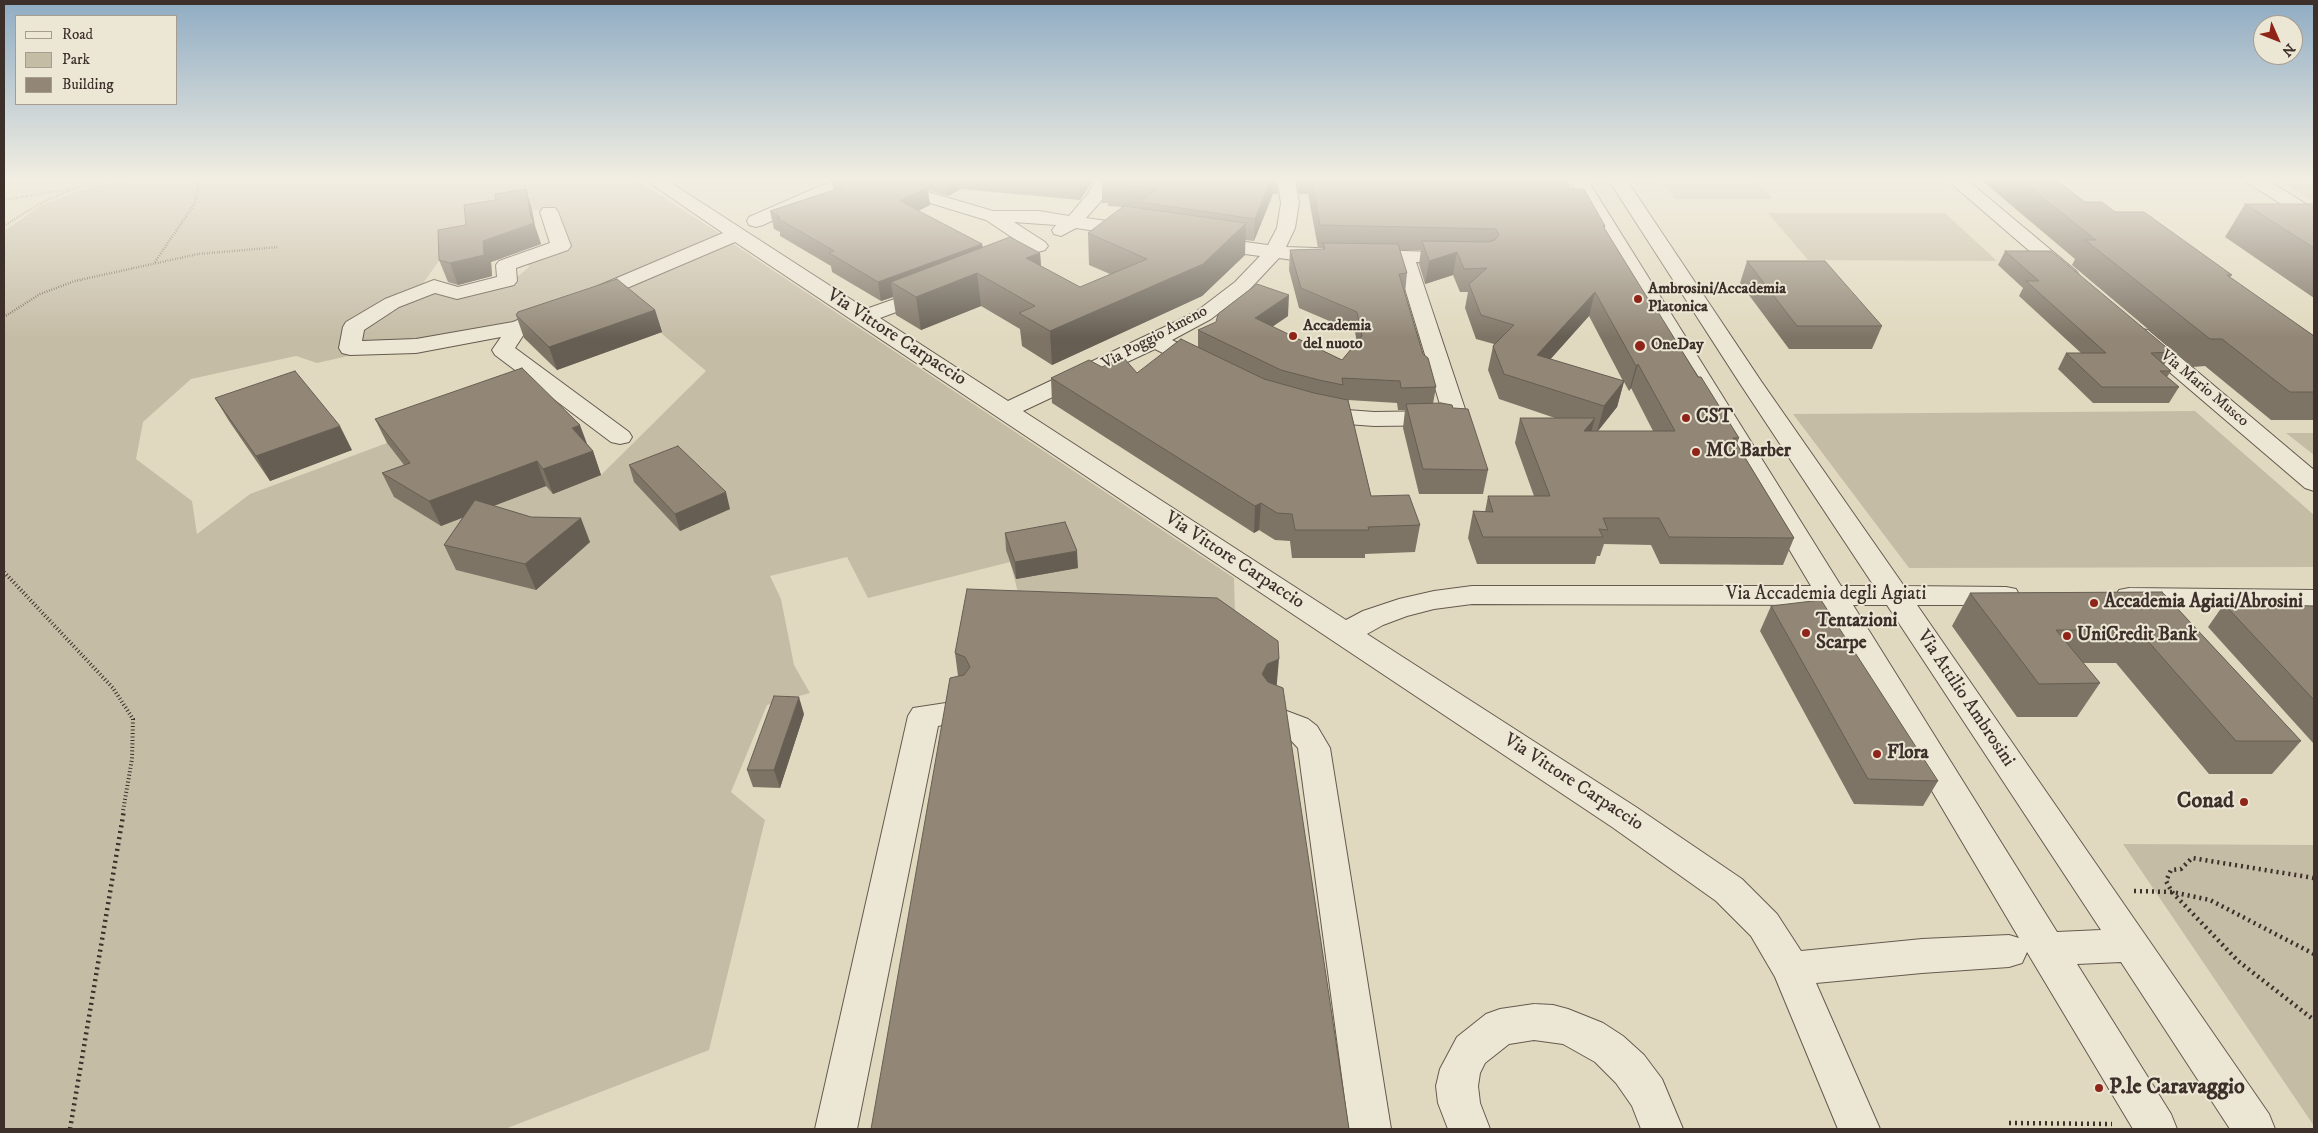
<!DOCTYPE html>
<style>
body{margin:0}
#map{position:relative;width:2318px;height:1133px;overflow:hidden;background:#e1d9bf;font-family:"IM FELL DW Pica",serif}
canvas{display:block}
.frame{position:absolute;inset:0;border:5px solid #3d2f29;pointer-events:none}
.legend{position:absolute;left:15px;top:15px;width:162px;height:90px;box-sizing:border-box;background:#ece6d5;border:1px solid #a69d90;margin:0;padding:6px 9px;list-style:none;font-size:15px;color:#3d2f29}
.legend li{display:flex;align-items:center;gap:10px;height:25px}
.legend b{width:25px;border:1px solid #a69d90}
.north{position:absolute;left:2253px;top:15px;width:50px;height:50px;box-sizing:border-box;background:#ece6d5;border:1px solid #a69d90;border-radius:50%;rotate:134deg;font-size:14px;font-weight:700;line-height:20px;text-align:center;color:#3d2f29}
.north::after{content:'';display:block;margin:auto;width:18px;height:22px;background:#8f2418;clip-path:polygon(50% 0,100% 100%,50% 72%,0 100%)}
</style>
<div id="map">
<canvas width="2318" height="1133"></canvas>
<div class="frame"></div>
<ul class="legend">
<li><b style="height:6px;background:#ece6d5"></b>Road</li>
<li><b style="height:14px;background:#c5bca6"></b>Park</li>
<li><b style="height:14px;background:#928777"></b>Building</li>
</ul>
<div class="north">N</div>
</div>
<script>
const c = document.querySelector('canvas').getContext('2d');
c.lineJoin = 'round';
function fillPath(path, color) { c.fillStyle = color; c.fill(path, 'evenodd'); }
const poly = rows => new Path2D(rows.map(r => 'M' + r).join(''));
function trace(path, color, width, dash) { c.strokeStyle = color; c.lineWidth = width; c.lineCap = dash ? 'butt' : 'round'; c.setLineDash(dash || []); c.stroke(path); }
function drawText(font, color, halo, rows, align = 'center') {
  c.font = font + ' "IM FELL DW Pica",serif'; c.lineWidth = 4; c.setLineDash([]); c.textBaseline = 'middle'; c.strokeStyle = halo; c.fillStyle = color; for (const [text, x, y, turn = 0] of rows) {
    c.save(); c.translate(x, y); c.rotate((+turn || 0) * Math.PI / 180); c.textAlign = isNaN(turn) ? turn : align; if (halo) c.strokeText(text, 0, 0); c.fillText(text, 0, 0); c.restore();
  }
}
fillPath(poly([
 [133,179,635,179,722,235,519,322,416,343,356,346,357,327,394,304,437,289,510,283,529,267,527,260,566,244,553,209,532,210,446,251,421,286,351,327,357,354,317,363,296,356,191,379,143,422,136,459,192,501,197,534,250,494,387,443,411,474,546,486,553,493,601,475,706,371,623,301,522,336,729,241,1234,578,1235,613,1024,615,1010,562,868,598,847,557,770,576,781,599,794,665,810,693,767,705,731,792,765,820,709,1050,505,1129,4,1129,4,231,42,205,83,189],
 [1660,179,1755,179,1773,199,1675,199],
 [2277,179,2314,179,2314,202],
 [1768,213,1945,213,1997,261,1808,260],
 [2195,411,2314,515,2314,567,1909,568,1793,414],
 [2286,433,2314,433,2314,455],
 [2123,844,2314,845,2314,1126,2138,866]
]), '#c5bca6');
const minor = poly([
 [644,179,665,179,866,309,923,289,930,287,937,289,940,293,937,297,880,318,1008,401,1173,323,1197,311,1235,282,1260,256,1207,249,1200,247,1197,243,1200,239,1207,237,1268,245,1277,228,1281,203,1277,179,1295,179,1299,203,1295,228,1286,247,1463,253,1466,257,1463,261,1456,263,1416,262,1468,418,1464,423,1456,425,1374,426,1347,424,1307,415,1303,410,1307,405,1315,403,1347,410,1374,412,1442,411,1397,262,1300,261,1279,258,1249,290,1211,319,1172,340,1212,360,1215,365,1212,370,1204,372,1196,370,1155,349,1023,411,1346,620,1363,611,1399,599,1434,591,1472,586,1811,586,1569,179,1587,179,1841,586,1874,586,1739,382,1608,179,1626,179,1761,381,1904,586,2006,587,2016,589,2020,596,2016,603,2006,605,1917,605,2269,1114,2275,1129,2230,1129,2121,962,2077,964,2171,1114,2177,1129,2133,1129,2027,952,2022,963,2009,967,1922,973,1816,983,1880,1129,1838,1129,1775,977,1751,936,1716,901,1612,827,735,242,526,331,515,348,629,432,632,437,629,442,620,444,611,442,495,355,492,350,501,337,416,353,350,355,342,353,339,348,343,327,346,322,385,299,434,280,458,287,497,277,496,265,499,261,550,243,540,212,543,208,555,208,558,212,571,246,568,250,516,268,517,281,514,285,457,299,435,293,399,307,364,330,362,341,416,339,513,322,723,233,644,179],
 [1472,604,1822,605,2019,938,2009,935,1922,939,1801,951,1777,914,1742,879,1636,807,1367,634,1383,625,1407,616,1434,609,1472,604],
 [1853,605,1887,605,2101,930,2057,932,1853,605],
 [836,179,884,179,993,211,1039,211,1069,216,1088,194,1096,179,1114,179,1102,200,1086,218,1135,225,1142,227,1144,231,1142,235,1135,237,1076,228,1061,236,1054,234,1052,230,1056,225,1014,222,1045,242,1048,246,1045,250,1038,252,1031,250,986,220,858,181,763,225,756,227,749,225,747,221,749,217,836,179],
 [1946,179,1966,179,2076,271,2079,275,2076,279,2069,281,2062,279,1946,179],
 [2245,179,2266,179,2314,209,2314,222,2308,221,2248,183,2245,179],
 [2140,329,2148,330,2314,470,2314,491,2305,488,2132,340,2129,335,2132,330,2140,329],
 [2129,588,2314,590,2314,608,2129,606,2119,604,2115,597,2119,590,2129,588],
 [959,701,970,704,975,712,970,720,938,726,857,1129,815,1129,908,716,913,708,959,701],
 [1276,707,1308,719,1317,726,1330,748,1391,1129,1349,1129,1298,748,1286,735,1265,727,1260,719,1265,711,1276,707],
 [1534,1004,1553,1005,1568,1009,1603,1023,1623,1036,1644,1055,1662,1079,1683,1129,1641,1129,1632,1106,1616,1083,1595,1062,1563,1044,1534,1040,1509,1044,1485,1063,1480,1073,1478,1086,1480,1103,1490,1129,1448,1129,1438,1103,1436,1086,1440,1069,1457,1037,1486,1014,1500,1009,1534,1004]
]);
trace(minor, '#665a4e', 2);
trace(poly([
 [4,200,70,189],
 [4,226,39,204,75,188,118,179],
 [155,262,195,203,199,185,187,179],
 [4,317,40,294,75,281,198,254,279,247]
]), '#3d2f29', 2.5, [0.5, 2]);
trace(poly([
 [4,572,113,688,133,719,132,759,123,811]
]), '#3d2f29', 4, [1, 2.5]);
trace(poly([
 [2314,878,2192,858,2181,869,2171,870,2166,881,2172,892,2238,961,2314,1020],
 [2134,891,2172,892,2210,900,2314,954],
 [2009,1123,2112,1124],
 [70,1129,124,810]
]), '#3d2f29', 4.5, [2, 4]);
fillPath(minor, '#ece6d5');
fillPath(poly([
 [841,179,1094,179,1080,200,961,189,948,196,928,190,930,205,918,211,982,244,983,247,1040,253,1041,266,1080,287,1110,274,1089,265,1088,233,1122,207,1108,206,1108,203,1102,203,1102,181,1103,179,1279,179,1278,194,1273,194,1254,241,1245,240,1245,255,1202,296,1052,365,1022,346,1020,329,981,306,921,330,896,315,893,297,881,301,832,272,831,266,780,236,780,232,774,229,770,211,834,190,832,183],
 [1296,179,1565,179,1571,189,1605,226,1605,229,1653,307,1739,438,1737,444,1794,538,1783,565,1660,564,1651,545,1604,544,1600,556,1597,556,1595,564,1477,564,1468,538,1473,511,1485,512,1488,496,1534,496,1515,443,1520,418,1555,418,1499,399,1488,370,1493,346,1494,344,1476,339,1465,308,1468,292,1460,292,1453,275,1425,284,1419,264,1421,250,1400,250,1407,273,1405,293,1423,354,1436,387,1433,404,1453,408,1488,470,1483,494,1419,494,1403,428,1405,410,1398,410,1397,403,1348,400,1371,496,1420,525,1415,552,1365,554,1365,558,1292,558,1290,541,1275,540,1259,530,1254,533,1052,403,1051,378,1102,367,1137,373,1198,347,1198,330,1288,316,1272,327,1342,360,1357,343,1355,332,1299,308,1289,270,1290,250,1323,249,1323,248,1318,248,1308,194,1299,194],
 [1589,316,1623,381,1550,359],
 [1624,382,1629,391,1631,388,1653,431,1598,431,1617,407],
 [1980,179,2055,179,2085,202,2115,212,2232,275,2230,277,2314,336,2314,420,2271,420,2205,366,2193,367,2072,265,2075,259],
 [526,189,532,210,535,226,541,244,491,262,492,276,458,285,448,282,439,260,496,200],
 [2245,204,2314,204,2314,298,2225,237],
 [2005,251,2172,352,2164,365,2171,371,2167,377,2179,387,2169,403,2093,403,2058,369,2066,353,2081,353,2019,296,2023,288,1998,265],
 [1747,261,1882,326,1872,349,1789,349,1740,283],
 [655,310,662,332,557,370,524,338,516,315],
 [215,398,352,450,270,481,229,421],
 [375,419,588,445,593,451,601,475,553,494,546,486,493,506,590,542,536,590,456,570,444,545,463,517,441,526,394,497,382,473,404,465,387,443],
 [629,465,730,509,680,531,634,482],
 [1005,533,1078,568,1016,579,1006,550],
 [2162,592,2301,741,2272,774,2209,774,2116,663,2083,663,2100,683,2077,717,2017,717,1952,626,1970,593],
 [2224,604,2314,606,2314,744,2208,627],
 [1771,606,1938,781,1923,806,1854,804,1760,631],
 [955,653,1277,686,958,676],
 [804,714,780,788,753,787,747,770]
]), '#7e7466');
fillPath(poly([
 [946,179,960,179,961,189,948,196],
 [1079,179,1094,179,1080,200],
 [1271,179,1274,179,1273,194,1254,241,1255,219],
 [927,187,930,205,902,219,900,201],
 [526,189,532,210,535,226,541,244,491,262,492,276,458,285,450,263,483,241],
 [1246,223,1245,255,1202,296,1052,365,1050,331],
 [982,244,984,262,891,282,893,297,881,301,878,282],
 [1457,252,1453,275,1425,284,1429,261],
 [1040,253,1042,285,1026,258],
 [977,273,981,306,921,330,916,297],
 [1595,292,1589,316,1532,380,1537,355],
 [1289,295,1288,316,1254,339,1255,318],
 [655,310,662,332,557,370,549,347],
 [1638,364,1631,388,1629,391,1636,366],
 [1624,381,1617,407,1597,432,1604,406],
 [1595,418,1588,443,1584,431],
 [580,425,589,449,572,428],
 [340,426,352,450,270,481,256,456],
 [593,451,601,475,553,494,543,469],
 [537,461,546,486,441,526,429,501],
 [726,492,730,509,680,531,675,514],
 [1261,503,1259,530,1254,533,1255,506],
 [581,518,590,542,536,590,525,564],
 [1077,551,1078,568,1016,579,1015,562],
 [1279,659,1275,705,1262,674,1267,664],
 [799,697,804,714,780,788,774,770]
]), '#665e53');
const building = poly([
 [841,179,900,179,927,187,900,201,982,244,878,282,829,253,834,251,777,218,780,217,770,211,843,187,832,183,841,179],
 [1103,179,1271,179,1255,219,1140,202,1158,188,1107,184,1109,182,1102,181,1103,179],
 [1311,179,1565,179,1571,189,1584,189,1605,226,1603,226,1653,307,1655,307,1698,377,1701,377,1739,438,1733,438,1794,538,1669,537,1659,518,1603,518,1608,530,1599,529,1603,537,1483,537,1473,511,1493,512,1488,496,1550,496,1520,418,1595,418,1584,431,1675,431,1638,364,1636,366,1595,292,1537,355,1624,381,1604,406,1504,374,1493,346,1514,325,1481,315,1469,284,1487,268,1464,269,1457,252,1429,261,1422,241,1488,242,1495,240,1499,235,1496,229,1320,225,1311,179],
 [2019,179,2055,179,2085,202,2102,202,2115,212,2144,212,2232,275,2227,275,2314,336,2314,392,2290,392,2222,339,2210,339,2085,240,2096,240,2019,179],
 [526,189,530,214,534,223,483,241,484,255,450,263,439,260,438,230,466,225,464,205,496,200,495,194,526,189],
 [2245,204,2314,204,2314,248,2245,204],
 [1124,206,1246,223,1203,264,1050,331,1019,313,1035,306,977,273,916,297,891,282,1010,237,1040,253,1026,258,1080,287,1147,259,1088,233,1124,206],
 [1323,243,1398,244,1407,273,1399,274,1423,354,1428,358,1436,387,1401,388,1400,381,1342,378,1343,385,1319,380,1281,370,1198,330,1216,322,1218,314,1257,284,1289,295,1255,318,1342,360,1362,336,1357,312,1301,288,1290,250,1325,249,1323,243],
 [2005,251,2051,251,2172,352,2151,353,2171,371,2160,371,2179,387,2102,387,2066,353,2106,353,2026,281,2039,281,2005,251],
 [1747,261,1825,261,1882,326,1797,326,1747,261],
 [617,279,655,310,549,347,516,315,518,312,617,279],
 [1181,339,1264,379,1314,393,1348,400,1371,496,1409,495,1420,525,1368,527,1369,530,1295,530,1292,514,1277,513,1261,503,1255,506,1051,378,1089,360,1102,367,1123,357,1137,373,1181,339],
 [522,368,580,425,572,428,593,451,543,469,537,461,429,501,382,473,410,463,375,419,522,368],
 [295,371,340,426,256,456,215,398,295,371],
 [1441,403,1452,405,1453,408,1468,409,1488,470,1423,469,1406,404,1441,403],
 [678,446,726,492,675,514,629,465,678,446],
 [475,500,531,517,581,518,525,564,444,545,475,500],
 [1065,522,1077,551,1015,562,1005,533,1065,522],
 [967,589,1217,598,1278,641,1279,659,1267,664,1262,674,1268,682,1283,688,1349,1129,871,1129,950,678,964,675,970,667,965,657,955,653,967,589],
 [2162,592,2301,741,2236,741,2138,630,2056,630,2100,683,2039,684,1970,593,2162,592],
 [1821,600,1938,781,1868,779,1771,606,1821,600],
 [2224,604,2314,606,2314,700,2224,604],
 [774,696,799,697,774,770,747,770,774,696]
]);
fillPath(building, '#928777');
trace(building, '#665e53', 1);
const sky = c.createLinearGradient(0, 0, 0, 338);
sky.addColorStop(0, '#8facc3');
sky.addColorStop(0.53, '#f2eee2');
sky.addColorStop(1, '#f2eee200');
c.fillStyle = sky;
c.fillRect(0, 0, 2318, 338);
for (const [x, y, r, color] of [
 [1638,299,5,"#8f2418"],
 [1293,336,5,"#8f2418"],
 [1640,346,6,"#8f2418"],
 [1686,418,5,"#8f2418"],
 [1696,452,5,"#8f2418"],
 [2094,603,5,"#8f2418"],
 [1806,633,5,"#8f2418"],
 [2067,636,5,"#8f2418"],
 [1877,754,5,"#8f2418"],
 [2244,802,5,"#8f2418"],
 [2099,1088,5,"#8f2418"]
]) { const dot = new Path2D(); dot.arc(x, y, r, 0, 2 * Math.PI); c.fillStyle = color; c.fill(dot); trace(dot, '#ece6d5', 2); }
drawText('bold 16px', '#3d2f29', '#ece6d5', [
 ["Ambrosini/Accademia",1648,290],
 ["Platonica",1648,308],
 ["Accademia",1303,327],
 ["del nuoto",1303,345],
 ["OneDay",1651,346]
], 'left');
drawText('16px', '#3d2f29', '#ece6d5', [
 ["Via Poggio Ameno",1155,338,-28],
 ["Via Mario Musco",2204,389,40]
]);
drawText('19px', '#3d2f29', '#ece6d5', [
 ["Via Vittore Carpaccio",896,338,33],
 ["Via Vittore Carpaccio",1234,561,33],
 ["Via Accademia degli Agiati",1826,595],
 ["Via Attilio Ambrosini",1965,699,56],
 ["Via Vittore Carpaccio",1573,783,33]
]);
drawText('bold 19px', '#3d2f29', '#ece6d5', [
 ["CST",1696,418],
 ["MC Barber",1706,452],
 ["Accademia Agiati/Abrosini",2104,603],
 ["Tentazioni",1816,622],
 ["Scarpe",1816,644],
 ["UniCredit Bank",2077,636],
 ["Flora",1887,754]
], 'left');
drawText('bold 22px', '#3d2f29', '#ece6d5', [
 ["Conad",2234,802],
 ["P.le Caravaggio",2109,1088,"left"]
], 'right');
</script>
